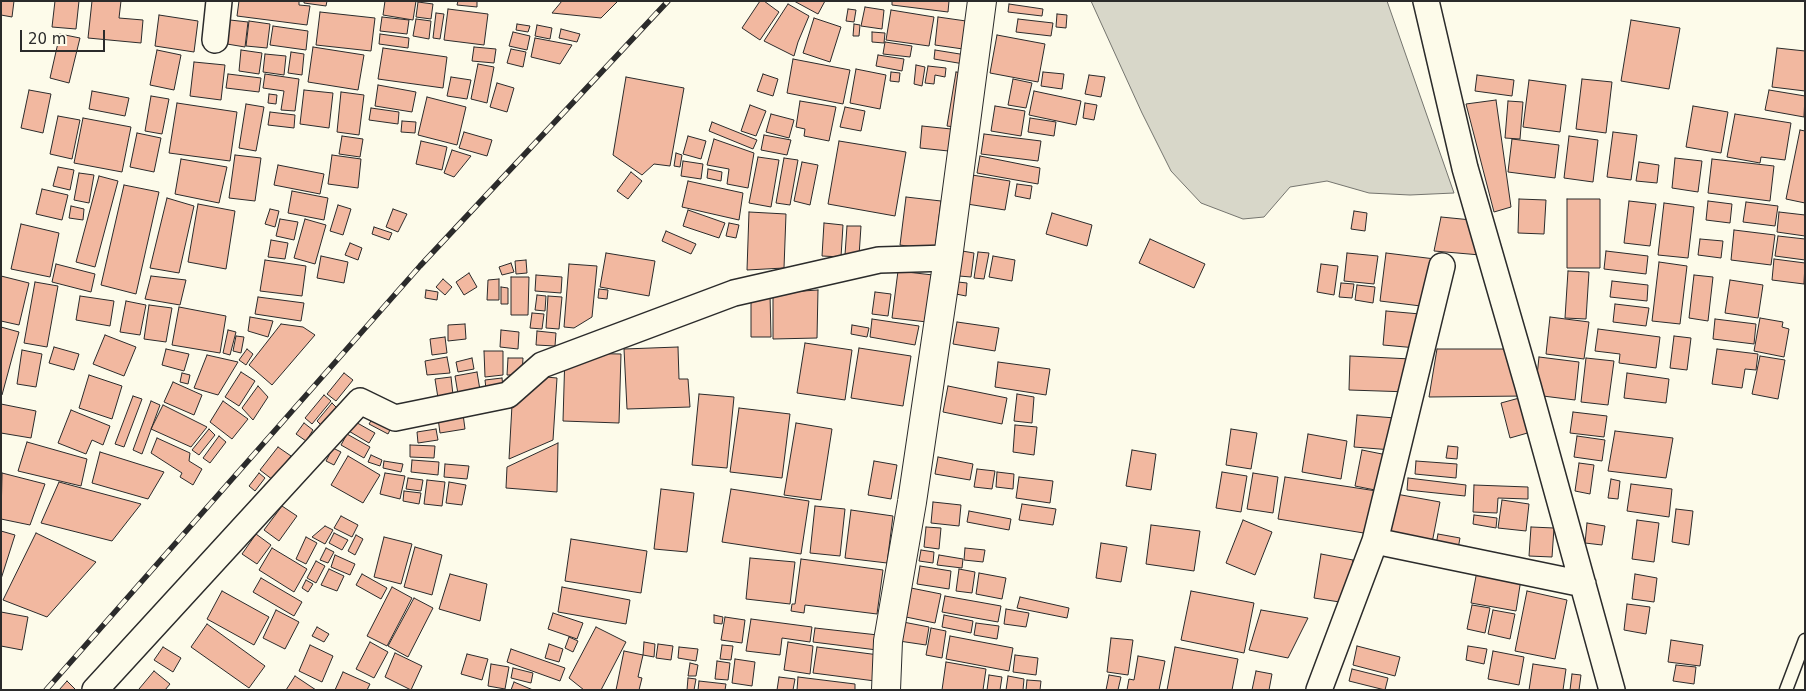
<!DOCTYPE html>
<style>
body{margin:0}
#map{position:relative;width:1806px;height:691px;overflow:hidden;background:#fdfbea;font-family:"DejaVu Sans",sans-serif}
canvas{display:block}
.frame{position:absolute;inset:0;border:2px solid #2b2b2b;pointer-events:none}
.scale{position:absolute;left:20px;top:30px;width:85px;height:22px;box-sizing:border-box;border:2px solid #2b2b2b;border-top:0;padding-left:6px;font-size:15px;line-height:18px;white-space:nowrap;color:#2b2b2b;-webkit-text-stroke:4px #fdfbea;paint-order:stroke}
</style>
<div id="map">
<canvas width="1806" height="691"></canvas>
<div class="frame"></div>
<div class="scale">20 m</div>
</div>
<script>
const c = document.querySelector('canvas').getContext('2d');
c.lineJoin = 'round';
function fillPath(path, color) { c.fillStyle = color; c.fill(path, 'evenodd'); }
const poly = rows => new Path2D(rows.map(r => 'M' + r).join(''));
function trace(path, color, width, dash) { c.strokeStyle = color; c.lineWidth = width; c.lineCap = dash ? 'butt' : 'round'; c.setLineDash(dash || []); c.stroke(path); }
const water = poly([
 [1091,1,1387,1,1454,193,1410,195,1369,193,1327,181,1290,187,1264,217,1243,219,1201,203,1171,171,1142,113,1091,1]
]);
fillPath(water, '#d8d7c9');
trace(water, '#74746e', 1);
const building = poly([
 [1,1,14,1,12,17,1,15,1,1],
 [55,1,79,1,76,29,52,27,55,1],
 [92,1,121,1,119,18,143,20,141,43,88,38,92,1],
 [239,1,299,1,299,5,310,6,307,25,237,16,239,1],
 [304,1,327,1,326,6,304,3,304,1],
 [385,1,416,1,413,20,383,15,385,1],
 [458,1,477,1,477,7,457,5,458,1],
 [562,1,618,1,601,18,552,13,562,1],
 [760,1,764,1,779,12,760,40,742,28,760,1],
 [794,1,825,1,818,14,794,1],
 [892,1,949,1,948,12,892,5,892,1],
 [418,2,433,4,431,19,416,17,418,2],
 [788,4,809,16,798,42,794,56,764,41,788,4],
 [1009,4,1043,9,1042,16,1008,12,1009,4],
 [865,7,884,10,882,29,861,26,865,7],
 [448,9,488,14,484,45,444,40,448,9],
 [848,9,856,10,854,22,846,21,848,9],
 [891,10,934,17,929,46,886,40,891,10],
 [320,12,375,18,371,51,316,45,320,12],
 [436,13,444,14,440,39,433,38,436,13],
 [1057,14,1067,15,1066,28,1056,27,1057,14],
 [159,15,198,21,194,52,155,46,159,15],
 [382,17,409,20,407,34,380,31,382,17],
 [938,17,973,22,970,50,935,45,938,17],
 [814,18,841,27,830,62,803,53,814,18],
 [416,19,431,21,429,39,413,36,416,19],
 [1018,19,1053,23,1051,36,1016,32,1018,19],
 [230,20,248,22,245,47,227,44,230,20],
 [1631,20,1680,28,1669,89,1621,81,1631,20],
 [249,21,270,24,267,48,246,46,249,21],
 [517,24,530,26,528,32,516,30,517,24],
 [854,24,860,25,859,36,853,36,854,24],
 [537,25,552,28,550,39,535,36,537,25],
 [273,26,308,31,306,50,270,45,273,26],
 [561,29,580,34,577,42,559,38,561,29],
 [513,32,530,36,527,50,509,46,513,32],
 [872,32,885,33,884,43,872,42,872,32],
 [60,34,80,38,69,83,50,78,60,34],
 [380,34,409,38,408,48,379,44,380,34],
 [997,35,1045,44,1038,82,990,73,997,35],
 [535,38,572,45,560,64,531,57,535,38],
 [885,42,912,46,910,57,883,54,885,42],
 [313,47,364,55,358,90,308,82,313,47],
 [474,47,496,49,494,63,472,61,474,47],
 [383,48,447,57,443,88,378,79,383,48],
 [1777,48,1805,51,1805,91,1772,87,1777,48],
 [511,49,526,52,523,67,507,63,511,49],
 [157,50,181,55,174,90,150,85,157,50],
 [241,50,262,53,259,74,239,71,241,50],
 [935,50,966,55,964,64,934,59,935,50],
 [291,52,304,54,302,75,288,73,291,52],
 [265,54,286,56,284,75,263,72,265,54],
 [878,55,904,59,902,71,876,66,878,55],
 [793,59,850,70,843,104,787,93,793,59],
 [194,62,225,65,221,100,190,96,194,62],
 [478,64,494,67,487,103,471,99,478,64],
 [916,65,925,67,922,86,914,84,916,65],
 [928,66,946,68,945,77,935,75,934,84,925,83,928,66],
 [856,69,886,75,880,109,850,103,856,69],
 [891,72,900,73,899,82,890,81,891,72],
 [956,72,970,74,961,128,947,126,956,72],
 [1043,72,1064,74,1062,89,1041,86,1043,72],
 [228,74,261,78,259,92,226,88,228,74],
 [265,74,299,79,295,111,281,110,284,91,263,88,265,74],
 [763,74,778,79,773,96,757,91,763,74],
 [1089,75,1105,77,1101,97,1085,94,1089,75],
 [1477,75,1514,80,1512,96,1475,91,1477,75],
 [451,77,471,80,467,99,447,96,451,77],
 [626,77,684,88,670,166,654,164,642,175,613,155,626,77],
 [1013,79,1032,83,1026,108,1008,105,1013,79],
 [1582,79,1612,82,1606,133,1576,129,1582,79],
 [1529,80,1566,85,1560,132,1523,127,1529,80],
 [497,83,514,88,507,112,490,107,497,83],
 [378,85,416,92,412,112,375,106,378,85],
 [29,90,51,94,43,133,21,128,29,90],
 [304,90,333,93,329,128,300,124,304,90],
 [1769,90,1805,96,1804,117,1765,110,1769,90],
 [92,91,129,98,125,116,89,109,92,91],
 [1034,91,1081,101,1076,125,1029,115,1034,91],
 [341,92,364,95,359,135,337,132,341,92],
 [269,94,277,95,276,104,268,103,269,94],
 [151,96,169,99,162,134,145,131,151,96],
 [427,97,466,107,457,145,418,135,427,97],
 [1496,100,1511,207,1494,212,1466,104,1496,100],
 [800,101,836,107,829,141,804,136,805,129,796,127,800,101],
 [1508,101,1523,102,1520,139,1505,138,1508,101],
 [177,103,237,112,230,161,169,153,177,103],
 [1085,103,1097,105,1094,120,1083,118,1085,103],
 [246,104,264,107,256,151,239,148,246,104],
 [750,105,766,111,756,136,741,131,750,105],
 [995,106,1025,111,1021,136,991,131,995,106],
 [1693,106,1728,112,1721,153,1686,147,1693,106],
 [845,107,865,111,861,131,840,127,845,107],
 [371,108,399,112,398,124,369,120,371,108],
 [270,112,295,115,294,128,268,125,270,112],
 [771,114,794,120,789,138,766,132,771,114],
 [1735,114,1791,123,1785,160,1761,157,1760,163,1727,157,1735,114],
 [58,116,80,120,72,159,50,154,58,116],
 [83,118,131,127,122,172,74,163,83,118],
 [1030,118,1056,122,1054,136,1028,132,1030,118],
 [402,121,416,122,415,133,401,132,402,121],
 [712,122,757,140,753,149,709,131,712,122],
 [922,126,961,130,958,152,920,148,922,126],
 [1800,130,1805,131,1805,203,1786,199,1800,130],
 [464,132,492,140,487,156,459,148,464,132],
 [1613,132,1637,135,1631,180,1607,177,1613,132],
 [137,133,161,138,154,172,130,167,137,133],
 [984,134,1041,141,1038,161,981,154,984,134],
 [764,135,791,140,787,155,761,150,764,135],
 [342,136,363,139,360,157,339,154,342,136],
 [688,136,706,141,701,159,683,154,688,136],
 [1569,136,1598,140,1593,182,1564,178,1569,136],
 [714,139,754,153,748,188,727,184,729,169,707,165,714,139],
 [1512,139,1559,145,1555,178,1508,172,1512,139],
 [421,141,447,147,442,170,416,164,421,141],
 [839,141,906,152,895,216,828,204,839,141],
 [452,150,471,156,454,177,444,173,452,150],
 [676,153,682,155,680,167,674,166,676,153],
 [235,155,261,158,255,201,229,198,235,155],
 [332,155,361,159,358,188,328,184,332,155],
 [980,156,1040,168,1038,184,977,173,980,156],
 [758,157,779,160,771,207,749,203,758,157],
 [784,158,798,160,790,205,776,203,784,158],
 [1675,158,1702,161,1698,192,1672,188,1675,158],
 [181,159,227,167,219,203,175,194,181,159],
 [1712,159,1774,166,1770,201,1708,193,1712,159],
 [683,161,703,164,701,179,681,176,683,161],
 [802,162,818,165,810,205,794,201,802,162],
 [1639,162,1659,165,1657,183,1636,181,1639,162],
 [278,165,324,174,320,194,274,185,278,165],
 [58,167,74,170,70,190,53,186,58,167],
 [708,169,722,172,721,181,707,178,708,169],
 [631,172,642,181,628,199,617,191,631,172],
 [79,173,94,175,89,203,74,200,79,173],
 [972,175,1010,181,1005,210,967,204,972,175],
 [99,176,118,181,95,267,76,262,99,176],
 [688,181,743,193,739,220,682,207,688,181],
 [1017,184,1032,186,1030,199,1015,196,1017,184],
 [124,185,159,192,136,294,101,285,124,185],
 [42,189,68,195,62,220,36,214,42,189],
 [292,191,328,198,324,220,288,213,292,191],
 [906,197,941,201,935,250,900,245,906,197],
 [167,198,194,206,179,273,150,268,167,198],
 [1519,199,1546,200,1544,234,1518,233,1519,199],
 [1567,199,1600,199,1600,268,1567,268,1567,199],
 [1629,201,1656,204,1650,246,1624,243,1629,201],
 [1708,201,1732,204,1730,223,1706,220,1708,201],
 [1746,202,1778,206,1775,226,1743,222,1746,202],
 [1664,203,1694,207,1688,258,1658,255,1664,203],
 [198,204,235,211,226,269,188,262,198,204],
 [338,205,351,209,343,235,330,231,338,205],
 [71,206,84,209,83,220,69,218,71,206],
 [270,209,279,211,275,227,265,224,270,209],
 [393,209,407,214,398,232,386,227,393,209],
 [688,210,725,223,719,238,683,226,688,210],
 [1354,211,1367,213,1365,231,1351,229,1354,211],
 [749,212,786,214,784,268,747,270,749,212],
 [1779,212,1805,215,1805,236,1777,232,1779,212],
 [1052,213,1092,225,1087,246,1046,234,1052,213],
 [1441,217,1482,221,1492,256,1434,251,1441,217],
 [280,219,298,222,294,240,276,236,280,219],
 [305,219,326,225,315,264,294,258,305,219],
 [729,223,739,225,736,238,726,236,729,223],
 [824,223,843,225,841,257,822,256,824,223],
 [21,224,59,233,50,277,11,269,21,224],
 [847,226,861,226,859,256,845,255,847,226],
 [374,227,392,233,389,240,372,234,374,227],
 [1734,230,1775,235,1771,265,1731,260,1734,230],
 [666,231,696,244,691,254,662,241,666,231],
 [1778,236,1805,239,1805,260,1775,256,1778,236],
 [1150,239,1205,264,1194,288,1139,263,1150,239],
 [1700,239,1723,241,1721,258,1698,255,1700,239],
 [271,240,288,243,285,259,268,257,271,240],
 [350,243,362,248,358,260,345,255,350,243],
 [962,251,974,253,971,277,959,276,962,251],
 [1606,251,1648,256,1646,274,1604,269,1606,251],
 [978,252,989,253,984,279,974,278,978,252],
 [606,253,655,261,649,296,600,287,606,253],
 [1347,253,1378,256,1374,284,1344,281,1347,253],
 [1386,253,1435,259,1429,307,1380,301,1386,253],
 [321,256,348,262,344,283,317,278,321,256],
 [993,256,1015,260,1012,281,989,277,993,256],
 [1774,259,1805,263,1804,284,1772,280,1774,259],
 [265,260,306,266,302,296,260,291,265,260],
 [526,260,527,273,516,274,515,261,526,260],
 [1659,262,1687,266,1680,324,1652,321,1659,262],
 [511,263,514,272,502,275,499,267,511,263],
 [56,264,95,274,91,292,52,282,56,264],
 [569,264,597,266,592,317,574,328,564,327,569,264],
 [1321,264,1338,266,1334,295,1317,292,1321,264],
 [898,271,933,275,927,322,892,318,898,271],
 [1568,271,1589,272,1586,319,1565,318,1568,271],
 [469,273,477,287,464,295,456,282,469,273],
 [536,275,562,277,561,293,535,291,536,275],
 [1694,275,1713,277,1708,321,1689,318,1694,275],
 [1,276,29,283,19,325,1,321,1,276],
 [151,276,186,280,180,305,145,299,151,276],
 [511,277,529,277,528,315,511,315,511,277],
 [443,279,452,287,445,295,436,287,443,279],
 [499,279,499,300,487,300,488,280,499,279],
 [1730,280,1763,285,1758,318,1725,313,1730,280],
 [1612,281,1648,285,1647,301,1610,297,1612,281],
 [35,282,58,286,47,347,24,343,35,282],
 [958,282,967,283,966,296,956,294,958,282],
 [1341,283,1354,284,1352,298,1339,297,1341,283],
 [1357,285,1375,287,1373,303,1355,300,1357,285],
 [501,287,508,288,508,304,501,304,501,287],
 [599,289,608,290,607,299,598,298,599,289],
 [426,290,438,292,437,300,425,298,426,290],
 [818,290,817,338,773,339,773,293,818,290],
 [875,292,891,294,888,316,872,314,875,292],
 [751,294,770,294,771,337,751,337,751,294],
 [537,295,546,296,545,311,535,310,537,295],
 [80,296,114,301,110,326,76,320,80,296],
 [548,296,562,297,559,329,546,328,548,296],
 [258,297,304,303,301,321,255,314,258,297],
 [126,301,146,305,140,335,120,332,126,301],
 [1615,304,1649,308,1646,326,1613,322,1615,304],
 [149,305,172,308,166,342,144,339,149,305],
 [179,307,226,316,220,353,172,345,179,307],
 [1386,311,1420,314,1417,348,1383,345,1386,311],
 [532,313,544,314,542,329,530,328,532,313],
 [250,317,273,321,268,337,248,331,250,317],
 [1550,317,1589,322,1584,359,1546,354,1550,317],
 [1760,318,1783,322,1782,327,1789,329,1784,357,1754,351,1760,318],
 [872,319,919,326,915,345,870,337,872,319],
 [1715,319,1756,324,1754,344,1713,339,1715,319],
 [957,322,999,328,995,351,953,344,957,322],
 [281,324,303,327,315,335,272,385,249,365,281,324],
 [465,324,466,339,448,341,448,325,465,324],
 [852,325,869,328,867,337,851,334,852,325],
 [1,327,19,332,2,395,1,395,1,327],
 [1598,329,1660,337,1656,368,1619,363,1620,354,1595,351,1598,329],
 [228,330,236,332,230,355,223,353,228,330],
 [501,330,519,332,518,349,500,347,501,330],
 [537,331,556,333,555,346,536,345,537,331],
 [105,335,136,347,124,376,93,364,105,335],
 [236,336,244,337,241,353,233,351,236,336],
 [1674,336,1691,338,1687,370,1670,368,1674,336],
 [445,337,447,353,432,355,430,339,445,337],
 [805,343,852,350,845,400,797,393,805,343],
 [54,347,79,354,74,370,49,363,54,347],
 [678,347,679,379,688,379,690,407,627,409,624,349,678,347],
 [859,348,911,356,903,406,851,398,859,348],
 [166,349,189,354,184,371,162,365,166,349],
 [247,349,253,354,246,365,239,360,247,349],
 [1437,349,1510,349,1524,396,1429,397,1437,349],
 [1717,349,1758,354,1756,370,1745,369,1742,388,1712,384,1717,349],
 [22,350,42,354,36,387,17,384,22,350],
 [484,351,503,351,503,375,485,377,484,351],
 [565,353,621,354,619,423,563,421,565,353],
 [207,355,238,362,218,395,194,388,207,355],
 [1350,356,1411,359,1410,392,1349,390,1350,356],
 [1760,356,1785,360,1778,399,1752,394,1760,356],
 [447,357,450,373,427,375,425,361,447,357],
 [1539,357,1579,362,1575,400,1535,395,1539,357],
 [472,358,474,369,458,372,456,362,472,358],
 [508,358,523,358,522,375,507,375,508,358],
 [1586,358,1614,361,1608,405,1581,402,1586,358],
 [998,362,1050,369,1046,395,995,387,998,362],
 [241,372,255,381,239,406,225,397,241,372],
 [477,372,480,390,458,394,455,376,477,372],
 [182,373,190,375,188,384,180,382,182,373],
 [344,373,353,380,336,401,327,394,344,373],
 [1627,373,1669,379,1666,403,1624,398,1627,373],
 [89,375,122,386,112,419,79,408,89,375],
 [451,377,453,395,438,398,435,379,451,377],
 [546,377,557,378,553,440,509,459,512,405,546,377],
 [502,378,503,387,486,389,485,380,502,378],
 [173,382,202,395,194,415,164,402,173,382],
 [258,386,268,397,253,420,242,408,258,386],
 [948,386,1007,398,1002,424,943,412,948,386],
 [699,394,734,397,727,468,692,465,699,394],
 [1017,394,1034,397,1032,423,1014,421,1017,394],
 [324,395,331,401,312,424,305,418,324,395],
 [133,396,142,399,124,447,115,444,133,396],
 [1523,397,1531,432,1510,438,1501,403,1523,397],
 [151,401,160,405,142,454,133,450,151,401],
 [223,401,248,419,232,439,210,422,223,401],
 [332,403,337,408,322,426,317,421,332,403],
 [1,404,36,411,31,438,1,433,1,404],
 [163,405,207,427,191,447,151,429,163,405],
 [739,408,790,414,782,478,730,472,739,408],
 [71,410,110,426,103,445,92,440,86,454,58,443,71,410],
 [1573,412,1607,416,1604,437,1570,433,1573,412],
 [463,414,465,429,440,433,438,418,463,414],
 [1357,415,1408,419,1405,451,1354,447,1357,415],
 [374,416,392,426,388,434,369,424,374,416],
 [352,420,375,433,369,443,347,430,352,420],
 [304,423,313,430,306,441,296,434,304,423],
 [796,423,832,429,821,500,784,495,796,423],
 [1015,425,1037,427,1034,455,1013,452,1015,425],
 [209,429,215,435,199,455,192,450,209,429],
 [436,429,438,440,418,443,417,432,436,429],
 [1231,429,1257,433,1251,469,1226,465,1231,429],
 [1615,431,1673,438,1666,478,1608,471,1615,431],
 [347,434,370,447,364,458,341,445,347,434],
 [1308,434,1347,441,1341,479,1302,472,1308,434],
 [219,436,226,442,210,463,203,458,219,436],
 [1577,436,1605,440,1602,461,1574,457,1577,436],
 [157,438,190,453,189,461,202,469,193,485,180,477,182,473,151,453,157,438],
 [27,442,87,459,81,486,18,471,27,442],
 [558,443,557,492,506,488,507,467,558,443],
 [410,445,435,446,434,458,410,457,410,445],
 [1448,446,1458,447,1457,459,1446,458,1448,446],
 [278,447,291,456,273,480,260,470,278,447],
 [333,448,341,452,334,465,326,461,333,448],
 [1132,450,1156,454,1151,490,1126,486,1132,450],
 [1362,450,1397,457,1390,493,1355,486,1362,450],
 [100,452,164,472,148,499,92,483,100,452],
 [371,455,382,460,380,466,368,462,371,455],
 [348,456,380,475,363,503,331,485,348,456],
 [938,457,973,464,970,480,935,474,938,457],
 [412,460,439,462,438,475,411,472,412,460],
 [384,461,403,464,401,472,383,468,384,461],
 [874,461,897,465,891,499,868,495,874,461],
 [1416,461,1457,464,1456,478,1415,474,1416,461],
 [1579,463,1594,465,1590,494,1575,491,1579,463],
 [445,464,469,466,467,479,444,477,445,464],
 [977,469,995,471,992,489,974,487,977,469],
 [997,472,1014,474,1013,489,996,487,997,472],
 [1222,472,1247,476,1241,512,1216,508,1222,472],
 [2,473,45,484,30,525,1,519,2,473],
 [259,473,265,478,255,491,249,486,259,473],
 [385,473,405,476,400,499,380,494,385,473],
 [1253,473,1278,477,1273,513,1247,509,1253,473],
 [1019,477,1053,481,1050,503,1016,498,1019,477],
 [1285,477,1383,492,1376,535,1278,519,1285,477],
 [408,478,423,480,421,491,406,489,408,478],
 [1408,478,1466,485,1465,496,1407,490,1408,478],
 [1611,479,1620,481,1618,499,1608,498,1611,479],
 [427,480,445,482,442,506,424,504,427,480],
 [59,482,141,504,112,541,41,523,59,482],
 [449,482,466,485,462,505,446,503,449,482],
 [1631,484,1672,489,1669,517,1627,511,1631,484],
 [1474,485,1528,487,1528,499,1498,498,1497,513,1473,512,1474,485],
 [661,489,694,493,687,552,654,549,661,489],
 [731,489,809,501,801,554,722,542,731,489],
 [404,491,421,493,419,504,403,501,404,491],
 [1396,494,1440,502,1432,543,1388,534,1396,494],
 [1502,500,1529,504,1526,531,1498,528,1502,500],
 [933,502,961,505,959,526,931,523,933,502],
 [1022,504,1056,509,1053,525,1019,520,1022,504],
 [282,506,297,516,279,541,264,530,282,506],
 [815,506,845,509,840,556,810,553,815,506],
 [1676,509,1693,511,1689,545,1672,542,1676,509],
 [851,510,893,516,887,563,845,558,851,510],
 [969,511,1011,519,1009,530,967,522,969,511],
 [1474,515,1497,518,1496,528,1473,524,1474,515],
 [341,516,358,525,352,537,334,528,341,516],
 [1243,520,1272,532,1255,575,1226,563,1243,520],
 [1637,520,1659,523,1654,562,1632,559,1637,520],
 [1587,523,1605,526,1602,545,1585,543,1587,523],
 [1151,525,1200,531,1194,571,1146,564,1151,525],
 [325,526,333,530,325,544,312,537,325,526],
 [926,527,941,528,939,549,924,547,926,527],
 [1531,527,1554,528,1552,557,1529,556,1531,527],
 [1,531,15,535,1,579,1,531],
 [36,533,96,562,47,617,3,600,36,533],
 [334,533,348,540,342,550,329,543,334,533],
 [256,534,271,545,257,564,242,554,256,534],
 [1438,534,1460,538,1457,554,1435,550,1438,534],
 [356,535,363,539,355,555,348,551,356,535],
 [306,537,317,543,306,564,296,559,306,537],
 [384,537,412,544,401,584,374,577,384,537],
 [571,539,647,551,641,593,565,581,571,539],
 [1101,543,1127,547,1121,582,1096,578,1101,543],
 [415,547,442,555,432,595,404,587,415,547],
 [272,548,307,569,294,592,259,570,272,548],
 [326,548,334,552,328,563,320,560,326,548],
 [965,548,985,550,983,562,964,560,965,548],
 [921,550,934,552,933,563,919,561,921,550],
 [1321,554,1353,560,1346,603,1314,598,1321,554],
 [335,555,355,564,350,575,331,567,335,555],
 [939,555,963,559,962,568,937,565,939,555],
 [750,558,795,562,790,604,746,599,750,558],
 [801,559,883,570,877,614,805,605,804,613,791,611,792,604,795,604,801,559],
 [316,561,325,566,316,583,307,578,316,561],
 [920,566,951,571,949,589,917,584,920,566],
 [329,569,344,576,337,591,321,585,329,569],
 [959,569,975,572,972,593,956,591,959,569],
 [1477,571,1521,579,1516,611,1471,603,1477,571],
 [979,573,1006,578,1002,599,976,594,979,573],
 [362,574,387,588,381,599,356,585,362,574],
 [450,574,487,584,480,621,439,609,450,574],
 [1635,574,1657,578,1654,602,1632,599,1635,574],
 [261,578,302,602,294,616,253,592,261,578],
 [306,580,313,584,308,592,302,588,306,580],
 [392,587,412,598,387,646,367,636,392,587],
 [562,587,630,600,626,624,558,612,562,587],
 [911,588,941,594,935,623,906,617,911,588],
 [222,591,269,617,254,645,207,619,222,591],
 [1191,591,1254,603,1244,653,1181,640,1191,591],
 [1527,591,1567,600,1555,659,1515,651,1527,591],
 [945,596,1001,606,998,622,942,612,945,596],
 [1020,597,1069,608,1067,618,1017,608,1020,597],
 [414,598,433,608,408,657,388,646,414,598],
 [1627,604,1650,607,1646,634,1624,630,1627,604],
 [1472,605,1490,608,1485,633,1467,629,1472,605],
 [1006,609,1029,613,1026,627,1004,624,1006,609],
 [276,610,299,622,285,649,263,638,276,610],
 [1261,610,1308,618,1288,658,1249,650,1261,610],
 [1493,610,1515,614,1510,639,1488,634,1493,610],
 [1,612,28,617,22,650,1,646,1,612],
 [553,613,583,623,577,639,548,629,553,613],
 [714,615,723,617,722,624,714,623,714,615],
 [944,615,973,621,971,633,942,627,944,615],
 [725,617,745,620,742,643,721,640,725,617],
 [751,619,812,627,810,642,782,638,780,655,746,651,751,619],
 [903,622,929,627,926,645,899,641,903,622],
 [976,623,999,626,997,639,974,635,976,623],
 [207,624,265,666,249,688,191,647,207,624],
 [317,627,329,634,324,642,312,636,317,627],
 [596,627,626,642,601,690,584,690,569,678,596,627],
 [815,628,878,635,877,650,813,642,815,628],
 [931,628,946,631,942,658,926,655,931,628],
 [950,636,1013,648,1009,671,946,659,950,636],
 [569,637,578,641,573,652,565,648,569,637],
 [1111,638,1133,640,1128,675,1107,672,1111,638],
 [1671,640,1703,645,1700,666,1668,662,1671,640],
 [370,642,388,652,374,678,356,669,370,642],
 [644,642,655,644,654,657,643,655,644,642],
 [788,642,813,646,810,674,784,670,788,642],
 [549,644,563,649,559,662,545,658,549,644],
 [658,644,673,646,671,660,656,658,658,644],
 [310,645,333,656,322,682,299,671,310,645],
 [722,645,733,646,731,660,720,659,722,645],
 [1357,646,1400,657,1395,676,1353,665,1357,646],
 [1468,646,1487,649,1484,664,1466,660,1468,646],
 [163,647,181,658,173,672,154,660,163,647],
 [679,647,698,649,696,661,678,658,679,647],
 [817,647,879,655,875,681,813,673,817,647],
 [1175,647,1238,659,1232,690,1167,690,1175,647],
 [511,649,565,668,560,681,507,662,511,649],
 [624,651,643,655,638,677,642,678,639,690,616,690,624,651],
 [1493,651,1524,657,1519,685,1488,679,1493,651],
 [395,653,422,666,411,690,385,677,395,653],
 [467,654,488,659,482,680,461,674,467,654],
 [1015,655,1038,658,1036,675,1013,672,1015,655],
 [1138,656,1165,661,1159,690,1127,690,1129,679,1134,680,1138,656],
 [735,659,755,662,752,686,732,683,735,659],
 [717,661,730,663,728,680,715,679,717,661],
 [946,662,986,669,983,690,942,690,946,662],
 [690,663,698,665,696,676,688,676,690,663],
 [491,664,509,667,505,689,488,686,491,664],
 [1533,664,1566,669,1563,690,1529,690,1533,664],
 [1676,665,1696,667,1694,684,1673,681,1676,665],
 [513,668,533,673,531,683,511,678,513,668],
 [1352,669,1388,678,1385,690,1349,681,1352,669],
 [154,671,170,684,165,690,140,690,139,689,154,671],
 [1256,671,1272,674,1269,690,1252,690,1256,671],
 [343,672,370,684,367,690,335,690,343,672],
 [1572,674,1581,675,1579,690,1570,690,1572,674],
 [989,675,1002,677,1000,690,987,690,989,675],
 [1109,675,1121,677,1118,690,1106,690,1109,675],
 [295,676,316,690,286,690,295,676],
 [1008,676,1024,679,1023,690,1006,690,1008,676],
 [779,677,795,679,793,690,777,690,779,677],
 [798,677,855,684,855,690,797,690,798,677],
 [688,678,696,679,694,690,687,690,688,678],
 [1027,680,1041,681,1040,690,1026,690,1027,680],
 [67,681,76,690,59,690,67,681],
 [699,681,726,684,725,690,698,690,699,681],
 [514,682,533,690,511,690,514,682]
]);
fillPath(building, '#f2b8a0');
trace(building, '#2b2b2b', 1);
const lane = poly([
 [1786,690,1805,640]
]);
const street = poly([
 [1426,1,1465,168,1528,386,1612,690],
 [215,40,219,1],
 [1375,541,1442,266],
 [95,690,360,401,395,418,508,395,542,365,734,293,879,260,948,258],
 [1319,690,1375,541,1583,584]
]);
const secondary = poly([
 [886,690,888,641,912,502,948,258,982,1]
]);
trace(lane, '#2b2b2b', 15);
trace(street, '#2b2b2b', 28);
trace(secondary, '#2b2b2b', 30);
trace(lane, '#fdfbea', 12);
trace(street, '#fdfbea', 25);
trace(secondary, '#fdfbea', 28);
const rail = poly([
 [46,690,420,266,668,1]
]);
trace(rail, '#2b2b2b', 5.5);
trace(rail, '#fdfbea', 4, [11]);
</script>
